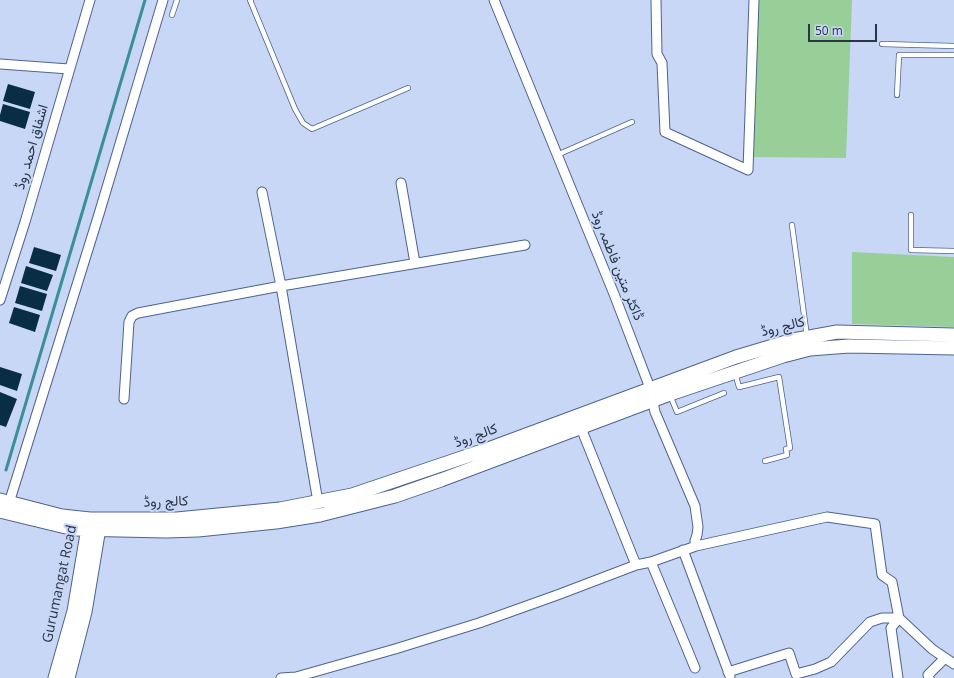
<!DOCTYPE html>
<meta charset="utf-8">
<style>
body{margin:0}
#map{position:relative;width:954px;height:678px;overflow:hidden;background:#c8d7f5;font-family:"Open Sans",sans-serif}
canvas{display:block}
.scale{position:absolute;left:808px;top:24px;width:69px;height:18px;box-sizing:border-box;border:2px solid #2b3448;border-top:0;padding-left:5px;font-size:12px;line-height:14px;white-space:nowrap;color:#2b3448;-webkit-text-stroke:3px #c8d7f5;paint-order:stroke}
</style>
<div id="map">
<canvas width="954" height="678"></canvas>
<div class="scale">50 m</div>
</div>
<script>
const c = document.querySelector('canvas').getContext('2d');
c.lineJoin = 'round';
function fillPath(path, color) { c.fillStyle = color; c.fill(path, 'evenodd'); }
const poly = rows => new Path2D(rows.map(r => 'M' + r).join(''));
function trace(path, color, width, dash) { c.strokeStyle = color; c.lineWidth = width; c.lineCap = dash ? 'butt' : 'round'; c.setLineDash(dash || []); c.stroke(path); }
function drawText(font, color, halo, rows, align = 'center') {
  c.font = font + ' "Open Sans",Vazirmatn,sans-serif'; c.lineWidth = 4; c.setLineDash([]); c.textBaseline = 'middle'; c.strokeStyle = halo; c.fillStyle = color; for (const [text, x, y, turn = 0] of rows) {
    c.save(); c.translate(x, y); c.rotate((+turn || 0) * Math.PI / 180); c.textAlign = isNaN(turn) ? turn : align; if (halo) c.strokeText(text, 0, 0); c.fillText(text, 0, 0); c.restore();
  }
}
fillPath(poly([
 [756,0,852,0,846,158,749,157],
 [852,252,954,257,954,327,852,324]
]), '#98cf98');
trace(poly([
 [6,470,145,0]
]), '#3a8f98', 3);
fillPath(poly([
 [8,84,35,92,30,109,3,101],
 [3,104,30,112,25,129,0,121,0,115],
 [34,247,61,255,56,271,29,263],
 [26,266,53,275,47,291,21,283],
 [20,286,47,294,42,311,15,303],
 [14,307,40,315,35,332,9,323],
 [0,367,22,374,17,391,0,385],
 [0,392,17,399,6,427,0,425]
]), '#0a2d46');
const service = poly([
 [251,0,250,0,295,109,303,123,312,129,408,88],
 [172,15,177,0],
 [882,44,954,46],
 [897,95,899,55,954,55],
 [557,155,632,122],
 [911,215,911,250,954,251],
 [792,225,807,337],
 [735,373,739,387,779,377,790,448,786,449,787,455,765,461],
 [670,395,677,412,724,393]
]);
const minor = poly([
 [494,0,614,294,650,388,655,412,695,506,698,527,697,535,695,541,696,546],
 [656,0,657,54,662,63,665,132,748,170,754,0],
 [0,64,69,69],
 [401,183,415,263],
 [262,192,281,286,318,502],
 [0,300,25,222,90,0],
 [124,399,129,322,132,316,138,313,281,286,525,245],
 [579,423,636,565],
 [9,503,99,214,163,0],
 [683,550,730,676],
 [651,562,695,668],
 [728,672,789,653,796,674,815,669,831,662,870,622,882,618,899,618],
 [281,678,296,677,395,649,479,623,560,594,636,565,651,562,696,546,827,517,875,524,882,575,892,582,899,618,932,649,954,664],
 [898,678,891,628,899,618],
 [929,678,928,675,945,658]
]);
const secondary = poly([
 [0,500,62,516,90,519,177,519,280,509,352,495,488,449,736,357,793,340,837,332,954,335],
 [0,511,74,529,166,531,198,530,276,522,320,515,395,496,441,480,670,394,783,356,810,349,849,346,954,348],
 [55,678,74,611,89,522],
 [68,678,85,612,100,522]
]);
trace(service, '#4e6390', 6);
trace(minor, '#4e6390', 11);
trace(secondary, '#4e6390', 15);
trace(service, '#fff', 4.5);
trace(minor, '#fff', 9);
trace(secondary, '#fff', 13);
drawText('14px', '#2b3448', '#c8d7f5', [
 ["اشفاق احمد روڈ",32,147,-74],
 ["ڈاکٹر متین فاطمہ روڈ",617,266,68],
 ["کالج روڈ",783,327,-14],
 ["کالج روڈ",476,436,-20],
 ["کالج روڈ",166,502,-2],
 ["Gurumangat Road",60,584,-78]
]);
</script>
